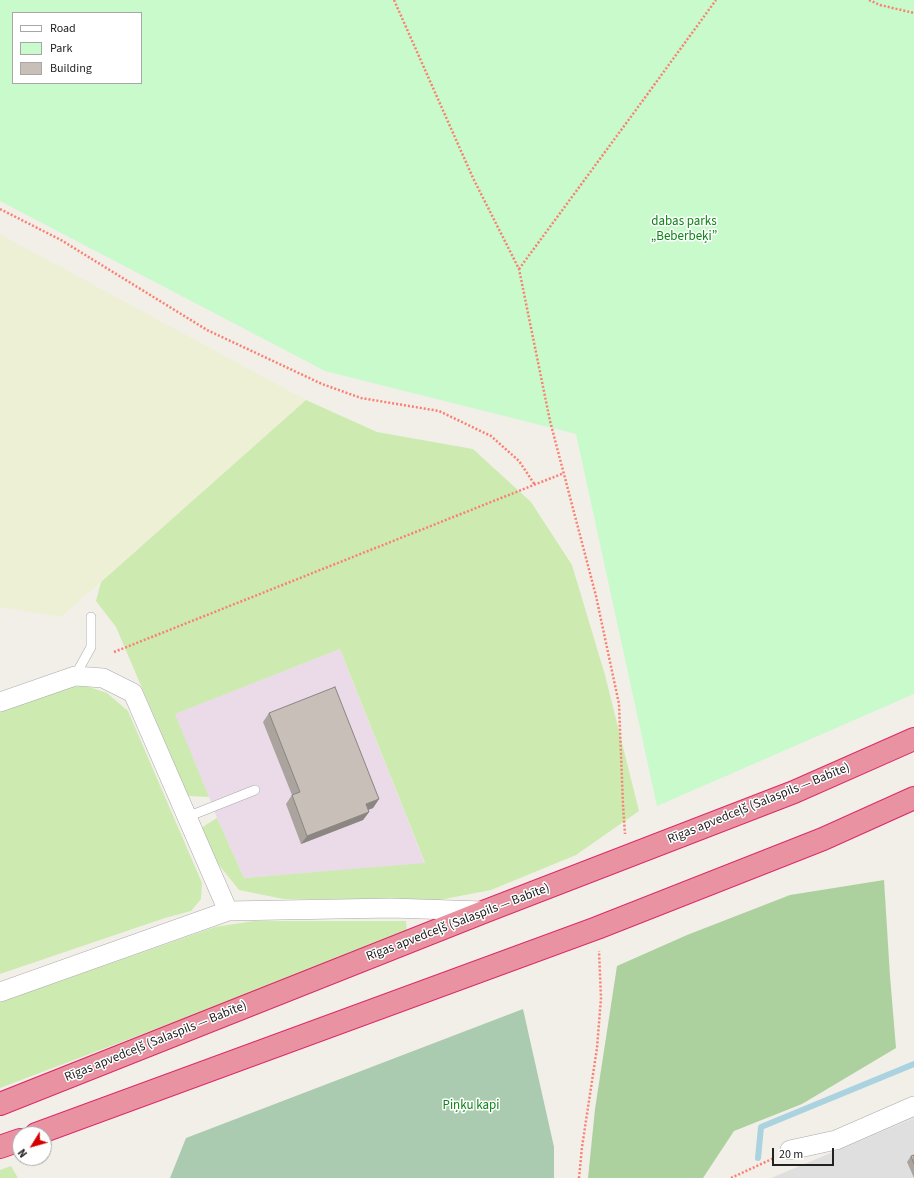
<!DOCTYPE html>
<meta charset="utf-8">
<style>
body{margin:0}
#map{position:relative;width:914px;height:1178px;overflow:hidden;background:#f2efe9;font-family:"Source Sans 3",sans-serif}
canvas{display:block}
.legend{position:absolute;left:12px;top:12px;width:130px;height:72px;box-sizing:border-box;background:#fff;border:1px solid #a7a7a7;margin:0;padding:5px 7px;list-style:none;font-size:12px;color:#222}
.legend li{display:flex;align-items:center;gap:8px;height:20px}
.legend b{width:20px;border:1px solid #a7a7a7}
.north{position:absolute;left:12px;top:1126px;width:40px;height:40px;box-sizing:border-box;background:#fff;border:1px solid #a7a7a7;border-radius:50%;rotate:233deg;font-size:11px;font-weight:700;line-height:16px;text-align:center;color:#222}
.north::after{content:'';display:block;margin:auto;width:14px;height:18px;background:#d40000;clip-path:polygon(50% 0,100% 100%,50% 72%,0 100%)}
.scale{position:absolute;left:772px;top:1148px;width:62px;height:18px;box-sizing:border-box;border:2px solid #222;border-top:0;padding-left:5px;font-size:12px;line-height:14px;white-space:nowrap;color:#222;-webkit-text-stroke:3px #fff;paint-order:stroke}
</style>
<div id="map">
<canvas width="914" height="1178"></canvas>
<ul class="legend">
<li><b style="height:5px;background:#fff"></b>Road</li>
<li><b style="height:11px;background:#c8facc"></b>Park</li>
<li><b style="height:11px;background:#c7bfb8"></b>Building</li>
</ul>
<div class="north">N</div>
<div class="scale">20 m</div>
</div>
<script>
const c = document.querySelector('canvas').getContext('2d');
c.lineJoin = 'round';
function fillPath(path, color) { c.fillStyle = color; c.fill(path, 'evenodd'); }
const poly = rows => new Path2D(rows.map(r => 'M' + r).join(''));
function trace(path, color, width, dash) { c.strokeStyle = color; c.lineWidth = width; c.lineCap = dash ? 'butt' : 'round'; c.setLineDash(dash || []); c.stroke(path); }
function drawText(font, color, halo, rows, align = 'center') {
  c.font = font + ' "Source Sans 3",sans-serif'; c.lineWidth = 3; c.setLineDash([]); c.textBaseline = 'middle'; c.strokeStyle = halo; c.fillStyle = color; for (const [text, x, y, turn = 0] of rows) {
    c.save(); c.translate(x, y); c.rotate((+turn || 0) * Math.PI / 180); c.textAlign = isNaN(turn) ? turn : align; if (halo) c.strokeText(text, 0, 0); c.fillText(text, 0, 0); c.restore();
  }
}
fillPath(poly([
 [914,1118,914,1178,771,1178]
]), '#e0dfdf');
fillPath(poly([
 [340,649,425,864,244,878,217,818,209,797,174,714]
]), '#ebdbe8');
fillPath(poly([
 [0,234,306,400,61,617,0,607]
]), '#eef0d5');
fillPath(poly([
 [306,400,377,432,473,449,531,502,572,565,605,675,639,811,576,855,491,890,439,900,283,899,239,890,215,860,201,828,217,818,244,878,425,863,340,649,175,714,209,797,188,796,116,627,96,601,101,582],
 [86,686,107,693,128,711,202,883,201,899,191,911,165,918,0,974,0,710,65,687],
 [254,921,406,921,407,934,0,1088,0,1002,215,927],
 [11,1166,18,1178,0,1178,0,1170]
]), '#cdebb0');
fillPath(poly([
 [884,880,890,976,896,1048,802,1104,734,1131,703,1178,588,1178,595,1109,617,966,687,935,790,895]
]), '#add19e');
fillPath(poly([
 [523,1009,554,1147,554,1178,170,1178,186,1138]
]), '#aacbaf');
fillPath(poly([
 [0,0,914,0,914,694,657,806,576,434,325,371,0,201],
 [13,13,141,13,141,83,13,83]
]), '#c8facc');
trace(poly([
 [758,1158,761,1127,914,1064]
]), '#aad3df', 6);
const lane = poly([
 [75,676,91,647,91,617],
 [187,817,255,790]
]);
const street = poly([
 [0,702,75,676,103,678,133,693,228,911],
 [0,992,228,911,391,908,483,911],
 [790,1150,836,1140,914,1106]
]);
const highway = poly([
 [0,1104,486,911,794,792,914,739],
 [36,1134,597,928,823,839,914,798],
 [0,1147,20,1140]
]);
trace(lane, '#a9a9a9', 10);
trace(street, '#a9a9a9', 20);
trace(highway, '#dc2a67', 24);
trace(poly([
 [394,0,473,178,519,269,550,421,596,596,619,704,623,805,625,834],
 [869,0,880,5,914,13],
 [0,209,61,240,207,330,322,384,361,398,439,411,491,436,519,461,535,485],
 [519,269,641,103,716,0],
 [114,652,564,473],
 [579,1178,582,1147,597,1048,601,998,599,951],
 [731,1178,774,1158]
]), '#fa8072', 2.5, [2, 2]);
trace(lane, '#fff', 9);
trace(street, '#fff', 19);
trace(highway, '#e892a2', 22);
fillPath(poly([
 [269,713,379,799,373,808,368,810,369,812,363,820,301,844,286,804,292,795,263,722],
 [914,1155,914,1178,907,1162,911,1156]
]), '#aba49e');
fillPath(poly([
 [379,799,373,808,360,813,366,804],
 [369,812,363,820,301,844,307,836]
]), '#8b8681');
const building = poly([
 [335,687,379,799,366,804,369,812,307,836,292,795,300,792,269,713,335,687],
 [914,1155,914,1164,911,1156,914,1155]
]);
fillPath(building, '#c7bfb8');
trace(building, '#8b8681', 1);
drawText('13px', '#0c8416', '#fff', [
 ["dabas parks",684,222],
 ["„Beberbeķi”",684,237],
 ["Piņķu kapi",471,1106]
]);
drawText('13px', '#222', '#fff', [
 ["Rīgas apvedceļš (Salaspils — Babīte)",759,804,-22],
 ["Rīgas apvedceļš (Salaspils — Babīte)",458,923,-21],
 ["Rīgas apvedceļš (Salaspils — Babīte)",156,1042,-22]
]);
</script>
